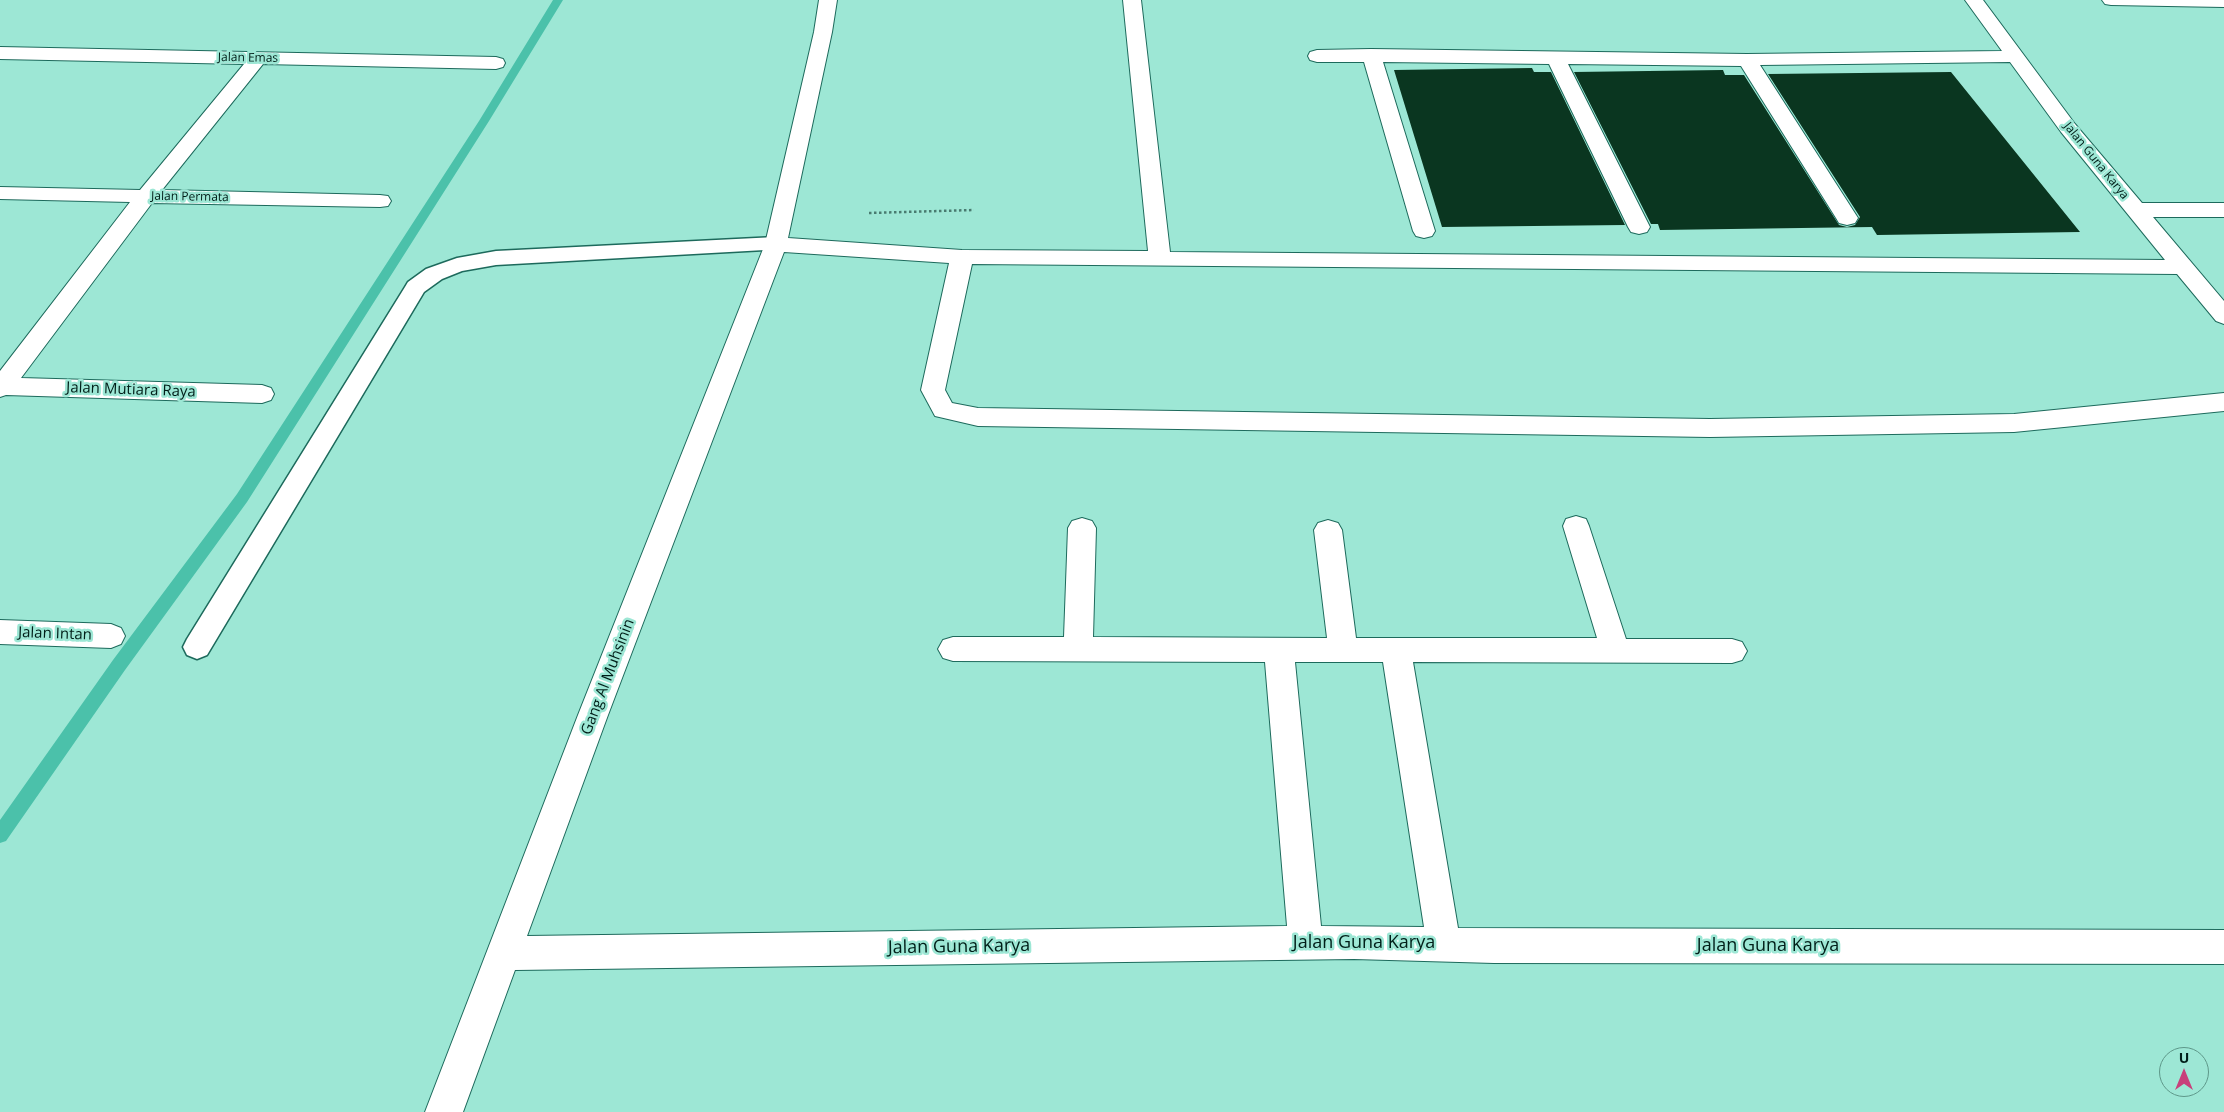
<!DOCTYPE html>
<style>
body{margin:0}
#map{position:relative;width:2224px;height:1112px;overflow:hidden;background:#9de7d5;font-family:"Open Sans",sans-serif}
canvas{display:block}
.north{position:absolute;left:2159px;top:1047px;width:50px;height:50px;box-sizing:border-box;background:#9de7d5;border:1px solid #5e9789;border-radius:50%;rotate:0deg;font-size:14px;font-weight:700;line-height:20px;text-align:center;color:#001e18}
.north::after{content:'';display:block;margin:auto;width:18px;height:22px;background:#c8407b;clip-path:polygon(50% 0,100% 100%,50% 72%,0 100%)}
</style>
<div id="map">
<canvas width="2224" height="1112"></canvas>
<div class="north">U</div>
</div>
<script>
const c = document.querySelector('canvas').getContext('2d');
c.lineJoin = 'round';
const poly = rows => new Path2D(rows.map(r => 'M' + r).join(''));
function fillPath(path, color) { c.fillStyle = color; c.fill(path, 'evenodd'); }
function trace(path, color, width, dash) { c.strokeStyle = color; c.lineWidth = width; c.lineCap = dash ? 'butt' : 'round'; c.setLineDash(dash || []); c.stroke(path); }
function drawText(font, color, halo, rows, align = 'center') {
  c.font = font + ' "Open Sans",sans-serif'; c.lineWidth = 5; c.setLineDash([]); c.textBaseline = 'middle'; c.strokeStyle = halo; c.fillStyle = color; for (const [text, x, y, turn = 0] of rows) {
    c.save(); c.translate(x, y); c.rotate((+turn || 0) * Math.PI / 180); c.textAlign = isNaN(turn) ? turn : align; if (halo) c.strokeText(text, 0, 0); c.fillText(text, 0, 0); c.restore();
  }
}
fillPath(poly([
 [553,0,563,0,489,121,247,502,125,670,6,841,0,843,0,820,113,660,237,494,479,121,553,0]
]), '#4bc1aa');
fillPath(poly([
 [1532,68,1534,72,1551,72,1625,225,1442,227,1394,70],
 [1723,70,1725,75,1744,75,1839,225,1847,227,1855,225,1860,217,1768,74,1951,72,2080,232,1877,235,1872,227,1660,230,1658,224,1651,224,1574,72]
]), '#0a3620');
const service = poly([
 [776,237,783,239,787,244,783,249,496,265,462,271,442,279,424,292,207,655,197,659,187,655,183,647,187,639,405,287,408,282,426,269,457,258,496,251,776,237]
]);
const minor = poly([
 [819,0,837,0,832,32,788,238,962,250,1148,251,1123,0,1141,0,1170,252,2165,260,2061,132,2010,62,1760,65,1858,218,1855,223,1847,225,1839,223,1836,218,1741,66,1568,64,1650,227,1647,232,1639,234,1631,232,1628,227,1549,64,1383,62,1435,231,1432,236,1424,238,1416,236,1413,231,1364,62,1317,62,1310,60,1308,56,1310,52,1317,50,1371,49,1747,54,2002,51,1965,0,1983,0,2075,124,2142,203,2224,203,2224,217,2153,217,2224,301,2224,324,2216,321,2177,274,972,264,945,390,952,403,978,408,1710,419,2014,414,2224,393,2224,411,2014,432,1710,437,978,426,935,416,921,390,949,263,784,252,608,715,527,936,1287,926,1265,662,953,661,943,658,938,649,943,640,953,637,1064,637,1068,528,1072,521,1082,518,1092,521,1096,528,1093,637,1327,638,1314,530,1318,523,1328,520,1338,523,1342,530,1356,638,1597,638,1563,526,1566,519,1576,516,1586,519,1589,526,1626,639,1732,639,1742,642,1747,651,1742,660,1732,663,1413,662,1458,928,2224,930,2224,964,1494,963,1354,959,515,970,463,1112,425,1112,578,715,765,244,814,32,819,0],
 [1295,662,1383,662,1424,927,1321,926,1295,662],
 [2102,0,2224,0,2224,7,2111,5,2105,4,2102,0],
 [0,47,496,57,503,59,505,63,503,67,496,69,263,64,162,190,380,195,388,196,391,201,388,206,380,207,152,203,21,378,262,385,271,388,274,394,271,400,262,403,6,395,0,397,0,371,130,202,0,199,0,187,140,190,244,64,0,59,0,47],
 [0,620,111,624,121,628,125,636,121,644,111,648,0,644,0,620]
]);
trace(service, '#1d6a5c', 3);
trace(minor, '#1d6a5c', 2);
trace(poly([
 [869,213,974,210]
]), '#497b70', 2.5, [2.5, 2.5]);
fillPath(service, '#fff');
fillPath(minor, '#fff');
drawText('12px', '#001e18', '#9de7d5', [
 ["Jalan Emas",248,58,1],
 ["Jalan Guna Karya",2096,161,51],
 ["Jalan Permata",190,197,1]
]);
drawText('15px', '#001e18', '#9de7d5', [
 ["Jalan Mutiara Raya",131,390,2],
 ["Jalan Intan",55,634,2],
 ["Gang Al Muhsinin",608,677,-69]
]);
drawText('18px', '#001e18', '#9de7d5', [
 ["Jalan Guna Karya",1364,943],
 ["Jalan Guna Karya",1768,946],
 ["Jalan Guna Karya",959,947,-1]
]);
</script>
